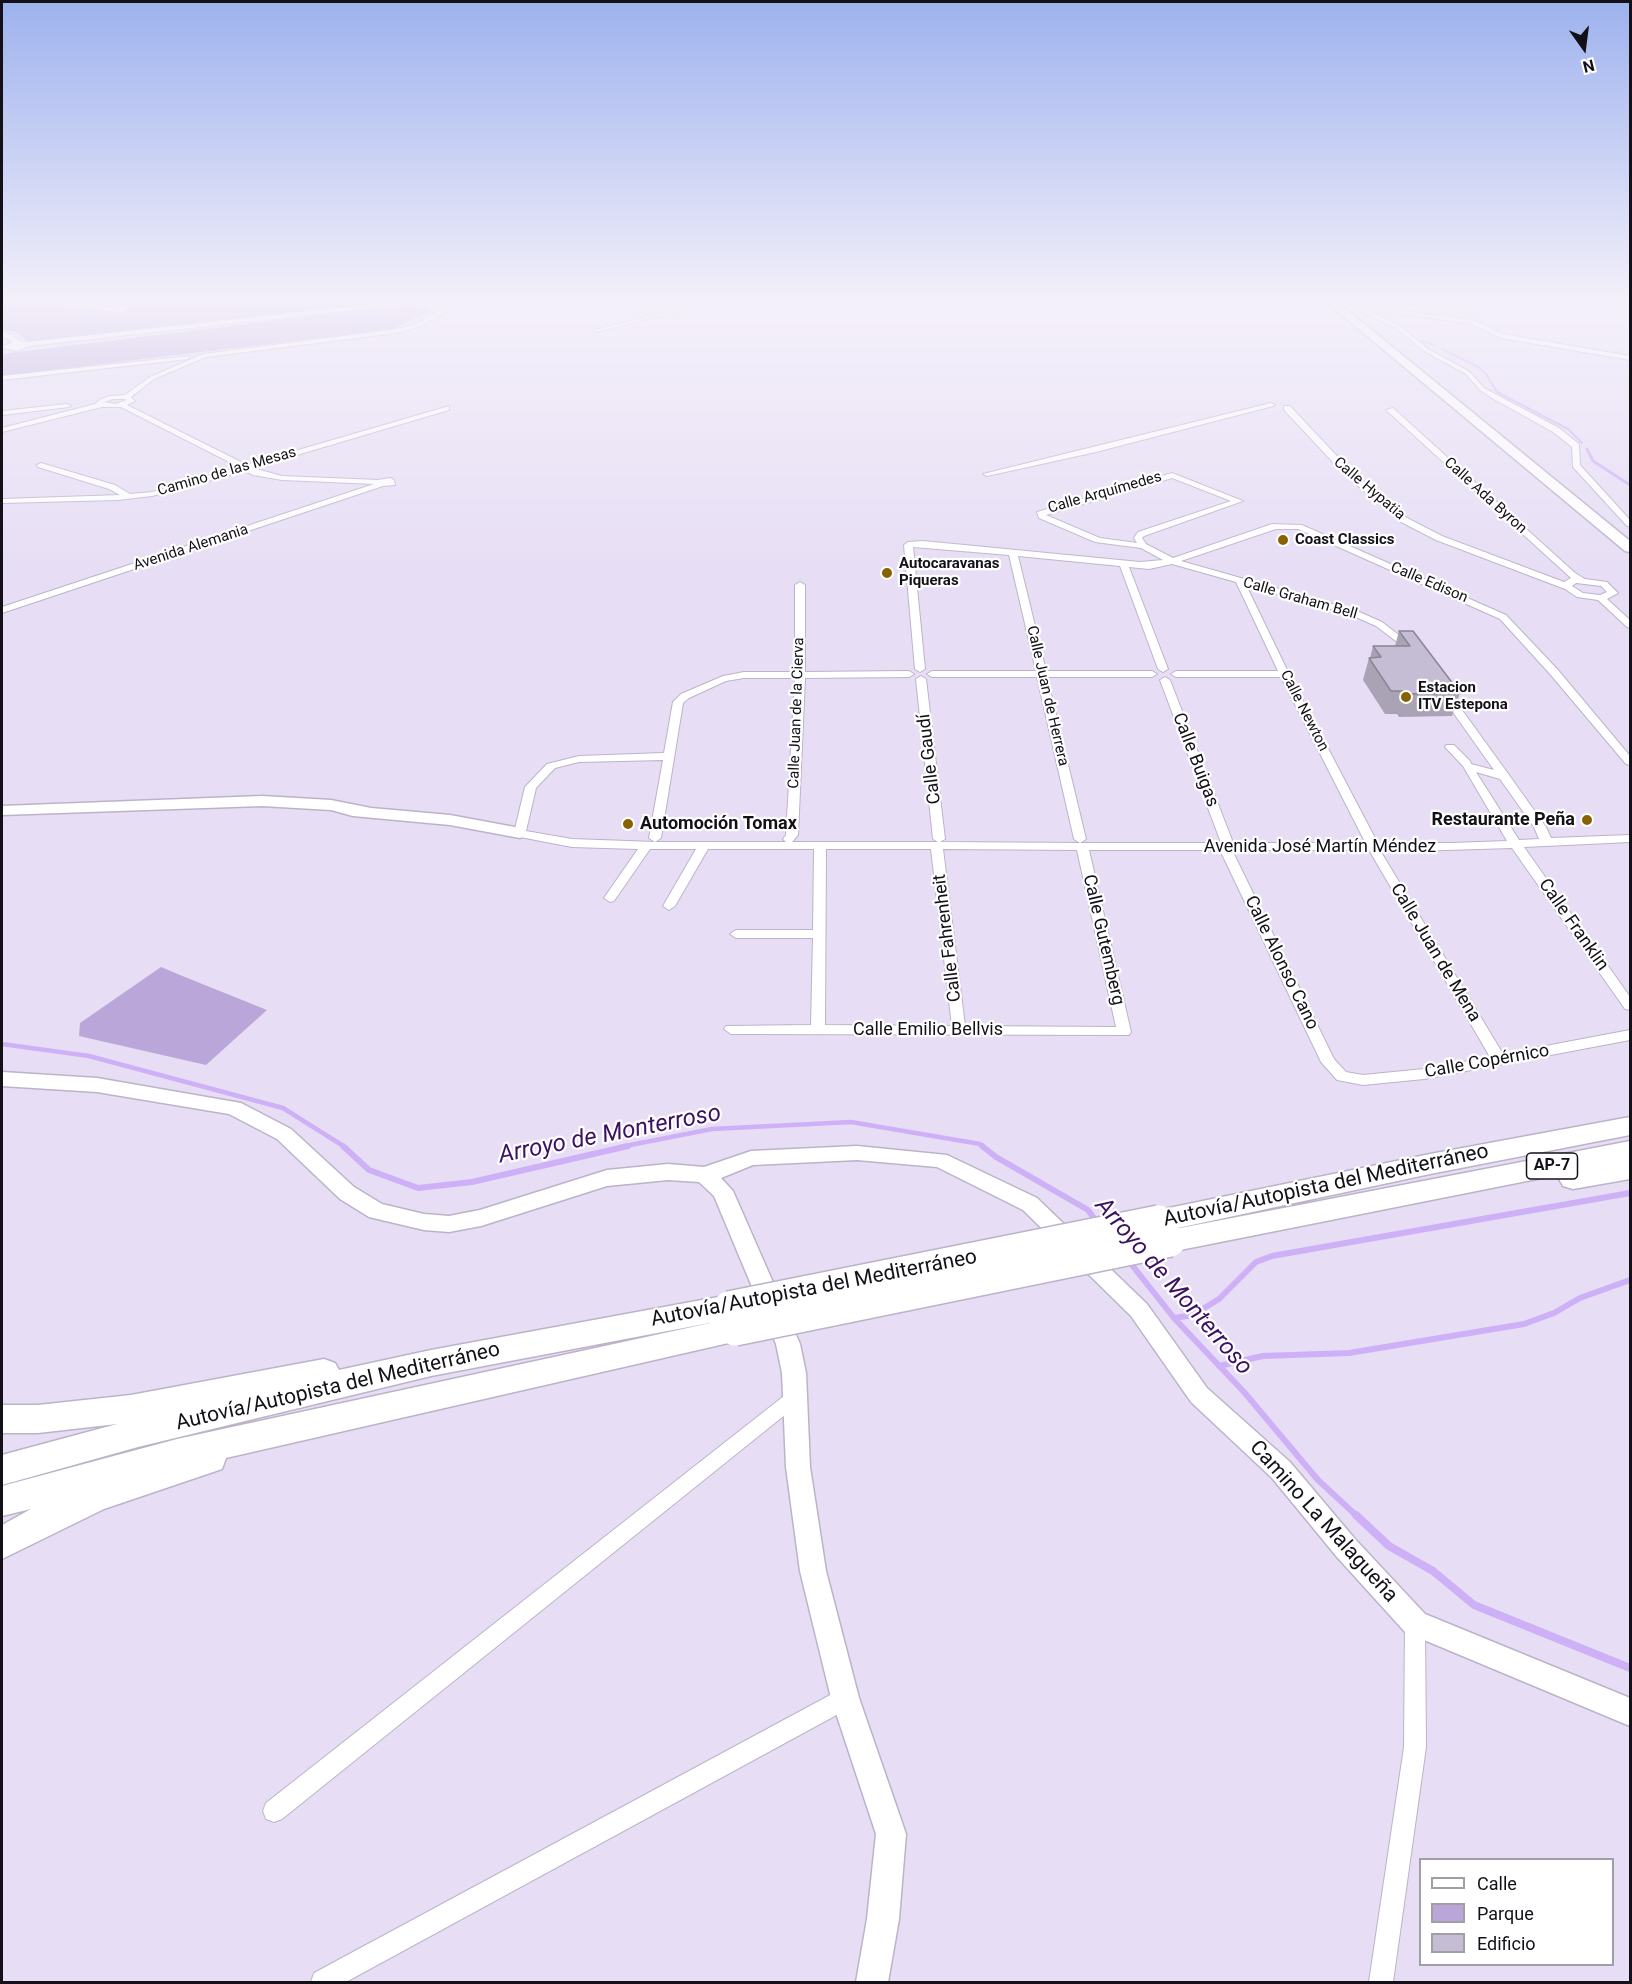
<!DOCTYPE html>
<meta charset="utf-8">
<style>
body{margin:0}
#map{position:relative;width:1632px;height:1984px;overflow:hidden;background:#e7def5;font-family:Roboto,sans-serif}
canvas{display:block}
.frame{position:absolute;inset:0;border:3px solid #131018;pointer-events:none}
.legend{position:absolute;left:1419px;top:1858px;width:195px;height:108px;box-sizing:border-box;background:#fff;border:2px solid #a19fa3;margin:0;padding:8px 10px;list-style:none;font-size:18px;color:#131018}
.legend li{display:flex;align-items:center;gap:12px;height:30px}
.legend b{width:30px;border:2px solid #a19fa3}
.north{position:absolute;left:1554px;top:18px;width:60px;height:60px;-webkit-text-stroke:4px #fff;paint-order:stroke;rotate:166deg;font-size:16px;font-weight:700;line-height:24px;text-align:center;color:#131018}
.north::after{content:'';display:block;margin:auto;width:21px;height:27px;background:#131018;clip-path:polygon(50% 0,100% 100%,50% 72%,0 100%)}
</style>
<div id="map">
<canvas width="1632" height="1984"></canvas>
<div class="frame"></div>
<ul class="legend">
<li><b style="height:8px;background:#fff"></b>Calle</li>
<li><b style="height:16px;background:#baa6d8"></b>Parque</li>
<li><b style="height:16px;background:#c5bdd3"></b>Edificio</li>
</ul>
<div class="north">N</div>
</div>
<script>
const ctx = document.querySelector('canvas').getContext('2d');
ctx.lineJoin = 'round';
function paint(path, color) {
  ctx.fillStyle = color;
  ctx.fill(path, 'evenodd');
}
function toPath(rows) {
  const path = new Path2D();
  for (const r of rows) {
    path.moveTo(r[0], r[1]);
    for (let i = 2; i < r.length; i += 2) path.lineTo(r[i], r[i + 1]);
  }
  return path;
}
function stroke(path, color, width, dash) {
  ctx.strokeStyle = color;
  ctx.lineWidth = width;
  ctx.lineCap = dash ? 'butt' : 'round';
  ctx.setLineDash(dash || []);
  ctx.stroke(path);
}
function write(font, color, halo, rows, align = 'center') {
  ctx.font = font + ' Roboto,sans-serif';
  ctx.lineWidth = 4.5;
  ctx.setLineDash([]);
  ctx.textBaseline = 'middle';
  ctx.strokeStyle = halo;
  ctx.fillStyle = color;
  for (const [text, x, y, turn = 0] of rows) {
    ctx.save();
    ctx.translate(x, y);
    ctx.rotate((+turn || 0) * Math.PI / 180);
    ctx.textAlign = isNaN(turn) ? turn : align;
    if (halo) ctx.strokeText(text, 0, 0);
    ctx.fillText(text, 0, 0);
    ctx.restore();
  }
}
const green = toPath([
 [32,300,117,312,124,312,129,306,101,307,106,300,336,300,346,307,29,342,16,332,2,330,2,301],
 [410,304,434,309,393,329,2,376,2,354],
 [161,967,180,975,267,1010,206,1065,79,1036,80,1023]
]);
const streamFar4 = toPath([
 [1285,300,1296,304],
 [1421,341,1435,345],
 [1442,349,1478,367,1486,374,1497,392,1568,429,1582,443]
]);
const streamFar3 = toPath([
 [1587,449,1593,461,1630,485]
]);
const streamFar2 = toPath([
 [2,1044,89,1056,283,1108,345,1147],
 [620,1147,712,1129,851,1122,980,1144,984,1147]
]);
const streamFar1 = toPath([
 [343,1146,369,1170,418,1188,472,1182,628,1146],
 [982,1146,996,1157,1088,1210,1096,1221],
 [1128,1260,1174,1318,1244,1392,1318,1480,1358,1517],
 [1174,1318,1193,1315,1219,1299,1256,1262,1272,1256,1630,1193],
 [1219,1366,1263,1356,1349,1353,1524,1324,1554,1313,1580,1298,1630,1280]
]);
const stream = toPath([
 [1356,1515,1389,1546,1433,1571,1474,1605,1630,1668]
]);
const street = toPath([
 [408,300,448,302,456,300,469,304,452,309,421,326,397,333,206,357,154,379,131,397,135,401,127,405,247,465,449,406,449,410,253,468,282,476,378,480,390,478,394,480,395,485,383,486,2,613,2,607,374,484,282,480,253,475,245,471,152,496,118,500,2,503,2,499,120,495,109,489,38,467,37,465,41,463,115,485,130,494,152,492,239,467,121,407,102,407,2,432,2,428,95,404,101,399,110,396,125,395,150,377,203,354,397,329,417,324,445,307,441,305,408,304,30,346,17,351,3,348,3,346,13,342,2,336,2,332,10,334,20,341,28,342,408,300],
 [113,399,125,399,126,400,116,404,104,402,113,399],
 [588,300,596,300,578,306,575,304,588,300],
 [713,300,722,300,597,332,594,330,713,300],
 [1347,300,1353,300,1360,305,1473,320,1503,334,1630,356,1630,360,1501,338,1471,324,1363,308,1400,326,1428,349,1470,372,1484,388,1559,428,1579,444,1580,465,1630,520,1630,526,1627,526,1573,467,1572,447,1553,432,1492,398,1480,390,1466,374,1424,351,1396,328,1360,311,1347,300],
 [1406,300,1418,300,1445,305,1442,307,1406,300],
 [1607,300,1614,300,1630,307,1630,311,1607,300],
 [190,356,188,359,2,380,2,376,190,356],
 [1271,403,1275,405,1273,406,1096,452,987,476,983,474,1271,403],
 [67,404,71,406,69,407,2,415,2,411,67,404],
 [1284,406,1290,406,1351,471,1407,518,1442,536,1564,582,1571,578,1386,410,1393,408,1575,573,1585,579,1607,582,1618,593,1607,599,1630,620,1630,628,1627,627,1598,600,1577,597,1565,589,1436,540,1401,522,1345,475,1284,410,1284,406],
 [1576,583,1601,586,1607,592,1600,595,1583,593,1572,586,1576,583],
 [1172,473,1243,501,1144,536,1142,538,1146,544,1173,558,1272,524,1302,525,1506,615,1558,670,1630,756,1630,765,1626,764,1550,674,1500,619,1298,529,1276,529,1181,561,1357,611,1382,622,1417,649,1409,651,1376,626,1351,615,1246,585,1289,674,1376,840,1371,843,1452,843,1507,841,1463,766,1445,747,1446,745,1454,745,1470,761,1471,764,1494,770,1440,694,1445,691,1449,692,1509,775,1546,827,1551,838,1630,835,1630,842,1524,847,1630,997,1630,1010,1625,1009,1512,848,1381,852,1503,1054,1630,1030,1630,1040,1424,1079,1363,1085,1337,1080,1321,1062,1220,850,1089,850,1131,1032,1129,1035,731,1034,724,1029,726,1026,811,1025,813,938,736,938,730,934,736,930,813,930,814,849,708,849,675,906,669,910,663,906,696,849,650,849,614,901,610,902,604,898,638,849,572,847,520,837,514,833,525,787,547,764,579,756,664,753,673,702,681,694,723,676,744,672,795,672,795,585,800,582,805,585,805,672,909,671,914,674,909,677,805,678,798,835,792,842,938,842,933,839,916,679,921,676,926,679,945,839,940,842,1080,843,1074,839,1037,677,932,677,927,674,932,671,1036,671,1009,555,913,547,925,669,920,672,915,669,904,545,908,542,923,541,1140,562,1163,560,1141,548,1095,542,1039,518,1037,512,1172,473],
 [1172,478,1231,501,1138,532,1134,538,1137,543,1100,538,1046,515,1172,478],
 [1018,556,1120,566,1158,669,1163,672,1168,669,1129,567,1149,569,1172,564,1236,582,1278,671,1176,671,1171,674,1176,677,1281,677,1364,840,1369,843,1229,843,1232,840,1170,680,1165,677,1160,680,1220,840,1223,843,1080,843,1086,839,1047,677,1152,677,1157,674,1152,671,1046,671,1018,556],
 [744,678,795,678,786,835,783,839,786,842,655,842,661,838,683,703,689,698,726,681,744,678],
 [663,760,649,838,655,842,572,839,526,831,536,788,555,768,579,762,663,760],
 [1476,772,1500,779,1534,827,1539,839,1519,840,1476,772],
 [826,849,931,849,952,1026,825,1025,826,849],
 [943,849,1077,850,1116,1027,965,1026,943,849],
 [1232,850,1369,850,1490,1057,1424,1069,1363,1075,1346,1072,1334,1059,1232,850],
 [795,1389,801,1392,804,1397,801,1402,282,1819,274,1822,266,1819,263,1811,266,1803,789,1392,795,1389],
 [1415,1613,1422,1616,1425,1623,1426,1747,1393,1982,1369,1982,1404,1747,1405,1623,1408,1616,1415,1613],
 [845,1687,853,1690,856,1698,853,1706,346,1982,311,1982,314,1973,845,1687]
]);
const secondary = toPath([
 [262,796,331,800,371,808,450,815,520,828,528,833,520,838,450,825,353,816,331,810,262,806,2,815,2,806,262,796],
 [2,1072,97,1078,241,1103,291,1129,354,1187,382,1204,424,1214,449,1216,480,1210,607,1170,668,1164,704,1167,751,1151,857,1146,947,1155,1037,1198,1147,1304,1207,1388,1290,1462,1355,1539,1425,1614,1630,1698,1630,1726,1405,1632,1337,1557,1272,1478,1191,1402,1131,1316,1023,1210,937,1167,857,1160,753,1165,721,1178,733,1191,800,1344,806,1373,810,1467,826,1571,859,1698,906,1834,899,1919,888,1982,856,1982,867,1919,876,1834,831,1698,800,1571,786,1467,782,1373,776,1344,714,1196,699,1182,668,1180,607,1186,481,1226,449,1232,424,1230,369,1217,340,1199,277,1139,229,1114,97,1092,2,1086,2,1072]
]);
const highway = toPath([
 [1324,300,1335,300,1630,541,1630,552,1625,551,1324,300],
 [1630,1117,1630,1135,1430,1174,1159,1232,1149,1229,1145,1221,1149,1213,1159,1210,1430,1154,1630,1117],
 [1630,1141,1630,1179,1573,1189,1563,1186,1559,1179,1562,1174,1170,1252,1160,1249,1156,1241,1160,1233,1170,1230,1630,1141],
 [729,1295,740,1298,744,1307,740,1316,732,1318,746,1321,750,1330,746,1339,226,1458,222,1469,104,1509,2,1559,2,1525,31,1509,2,1516,2,1486,177,1439,715,1322,431,1376,138,1447,2,1485,2,1455,117,1424,38,1433,2,1433,2,1405,38,1405,131,1395,324,1359,335,1363,339,1370,431,1350,729,1295]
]);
const highwayBridge = toPath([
 [729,1307,1159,1221],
 [735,1330,1170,1241]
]);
const wall = toPath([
 [1399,631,1460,693,1452,716,1399,717,1397,714,1385,714,1363,680,1369,658,1370,658,1373,646,1395,646]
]);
const building = toPath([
 [1399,631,1413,631,1460,693,1405,694,1403,691,1391,691,1369,658,1381,657,1373,646,1410,646,1399,631]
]);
const markers = [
 [1283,540,6,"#896200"],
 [887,573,6,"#896200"],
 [1406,697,6,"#896200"],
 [1587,820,6,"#896200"],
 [628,824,6,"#896200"]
];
const farStreetnames = [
 ["Camino de las Mesas",227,472,-16],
 ["Calle Hypatia",1369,489,40],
 ["Calle Arquímedes",1105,493,-16],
 ["Calle Ada Byron",1485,496,42],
 ["Avenida Alemania",191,548,-18],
 ["Calle Edison",1429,583,23],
 ["Calle Graham Bell",1300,599,16],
 ["Calle Juan de Herrera",1047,696,77],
 ["Calle Newton",1304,711,63],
 ["Calle Juan de la Cierva",797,713,-88]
];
const farPoinames = [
 ["Coast Classics",1295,540],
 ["Autocaravanas",899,564],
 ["Piqueras",899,581],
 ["Estacion",1418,688],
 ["ITV Estepona",1418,705]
];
const shields = [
 [1552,1166,51]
];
const shieldNames = [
 ["AP-7",1552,1166]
];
const streetNames = [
 ["Calle Gaudí",930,759,-97],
 ["Calle Buigas",1195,760,69],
 ["Avenida José Martín Méndez",1320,847],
 ["Calle Franklin",1573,925,55],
 ["Calle Fahrenheit",948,938,-97],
 ["Calle Gutemberg",1103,940,77],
 ["Calle Juan de Mena",1435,953,59],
 ["Calle Alonso Cano",1281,963,64],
 ["Calle Emilio Bellvis",928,1030],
 ["Calle Copérnico",1487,1062,-10]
];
const poiNames = [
 ["Restaurante Peña",1575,820],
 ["Automoción Tomax",640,824,"left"]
];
const nearStreetnames = [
 ["Autovía/Autopista del Mediterráneo",1326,1186,-12],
 ["Autovía/Autopista del Mediterráneo",814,1289,-11],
 ["Autovía/Autopista del Mediterráneo",338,1387,-13],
 ["Camino La Malagueña",1323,1522,48]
];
const nearWaternames = [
 ["Arroyo de Monterroso",610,1135,-11],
 ["Arroyo de Monterroso",1173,1287,49]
];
paint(green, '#baa6d8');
stroke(streamFar4, '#ceb0f7', 2);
stroke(streamFar3, '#ceb0f7', 3);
stroke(streamFar2, '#ceb0f7', 4.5);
stroke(streamFar1, '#ceb0f7', 6);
stroke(stream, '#ceb0f7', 8);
stroke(street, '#bcb3c9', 2);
stroke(secondary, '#bcb3c9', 3);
stroke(highway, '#bcb3c9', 3);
paint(street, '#fff');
paint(secondary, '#fff');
paint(highway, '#fff');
stroke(highwayBridge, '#bcb3c9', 34, []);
stroke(highwayBridge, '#fff', 31);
paint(wall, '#a9a3b5');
paint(building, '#c5bdd3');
stroke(building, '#8a8494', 1.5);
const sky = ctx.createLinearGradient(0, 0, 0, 577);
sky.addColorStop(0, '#9db2ee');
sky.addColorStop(0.52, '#f4f0fa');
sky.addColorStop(1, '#f4f0fa00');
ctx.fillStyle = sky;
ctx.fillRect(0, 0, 1632, 577);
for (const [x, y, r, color] of markers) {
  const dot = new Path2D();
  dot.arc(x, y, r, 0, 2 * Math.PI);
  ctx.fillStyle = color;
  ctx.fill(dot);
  stroke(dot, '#fff', 2);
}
write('15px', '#131018', '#fff', farStreetnames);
write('bold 15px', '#131018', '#fff', farPoinames, 'left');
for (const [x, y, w] of shields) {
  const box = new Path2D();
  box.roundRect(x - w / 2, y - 13, w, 26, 4.5);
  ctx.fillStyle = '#fff';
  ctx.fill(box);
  stroke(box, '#131018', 1.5);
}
write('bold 16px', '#131018', null, shieldNames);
write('18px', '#131018', '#fff', streetNames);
write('bold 18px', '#131018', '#fff', poiNames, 'right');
write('21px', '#131018', '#fff', nearStreetnames);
write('italic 24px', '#3c1062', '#fff', nearWaternames);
</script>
